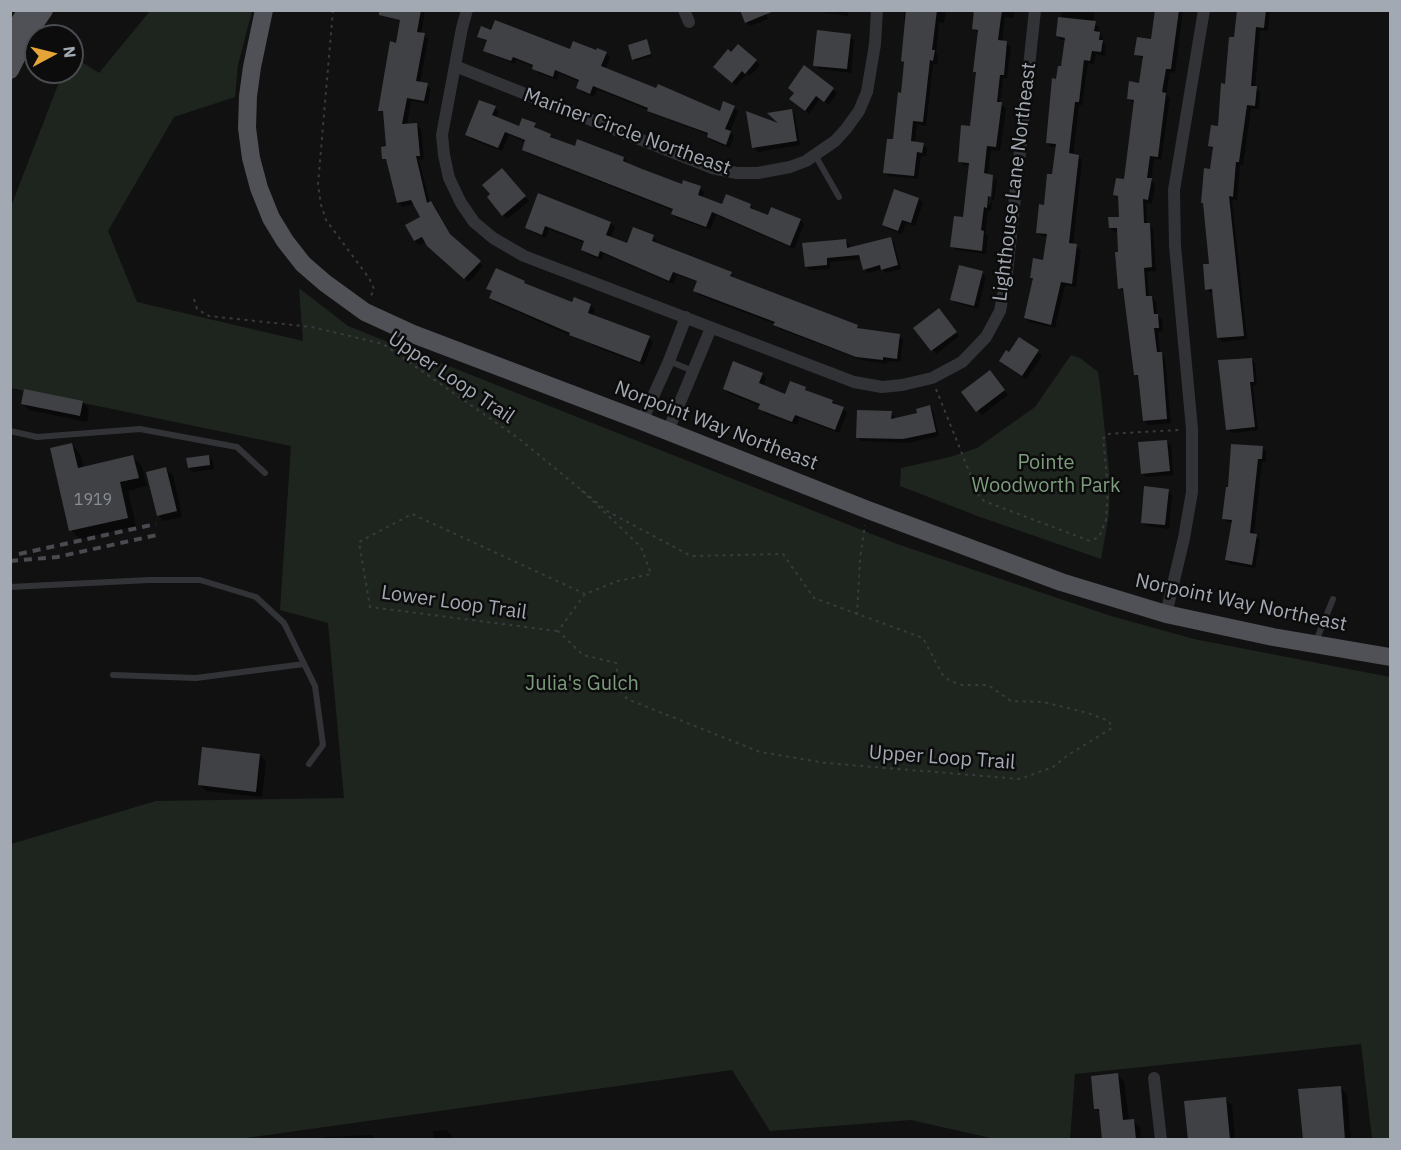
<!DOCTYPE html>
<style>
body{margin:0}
#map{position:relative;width:1401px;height:1150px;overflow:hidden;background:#111112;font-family:"IBM Plex Sans",sans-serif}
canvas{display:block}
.frame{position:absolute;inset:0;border:12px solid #a3a9b2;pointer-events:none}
.north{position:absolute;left:24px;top:24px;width:60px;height:60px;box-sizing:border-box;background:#0c0c0d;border:2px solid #484b4f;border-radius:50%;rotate:83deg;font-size:16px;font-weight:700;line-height:24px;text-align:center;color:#a3a9b2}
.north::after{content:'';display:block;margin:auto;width:21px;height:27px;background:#e4a438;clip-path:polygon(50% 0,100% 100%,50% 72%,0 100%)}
</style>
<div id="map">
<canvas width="1401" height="1150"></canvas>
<div class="frame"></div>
<div class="north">N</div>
</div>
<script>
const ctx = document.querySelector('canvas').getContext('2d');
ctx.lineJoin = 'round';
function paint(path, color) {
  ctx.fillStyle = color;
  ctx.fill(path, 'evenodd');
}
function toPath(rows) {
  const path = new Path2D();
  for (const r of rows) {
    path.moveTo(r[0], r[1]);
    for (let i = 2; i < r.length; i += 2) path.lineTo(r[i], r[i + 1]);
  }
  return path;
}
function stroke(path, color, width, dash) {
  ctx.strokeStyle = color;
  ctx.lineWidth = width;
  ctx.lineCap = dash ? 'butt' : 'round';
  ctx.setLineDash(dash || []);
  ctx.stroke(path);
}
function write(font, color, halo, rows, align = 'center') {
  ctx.font = font + ' "IBM Plex Sans",sans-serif';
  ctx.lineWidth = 5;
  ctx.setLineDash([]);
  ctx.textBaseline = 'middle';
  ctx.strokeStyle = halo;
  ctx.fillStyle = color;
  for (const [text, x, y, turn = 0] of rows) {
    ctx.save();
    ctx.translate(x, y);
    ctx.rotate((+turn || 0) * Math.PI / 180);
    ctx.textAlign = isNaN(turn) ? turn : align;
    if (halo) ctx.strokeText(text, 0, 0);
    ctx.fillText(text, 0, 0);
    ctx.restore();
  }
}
const green = toPath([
 [150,11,252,11,238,65,235,97,174,117,108,231,137,302,303,341,299,288,348,326,897,544,1111,616,1194,639,1390,677,1390,1139,1372,1139,1361,1044,1075,1074,1070,1139,995,1139,911,1120,770,1131,732,1070,239,1139,11,1139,11,844,156,801,344,798,328,623,280,610,291,446,11,388,10,209,63,72,72,72,72,56,99,73],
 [1071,355,1080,358,1098,372,1101,394,1110,480,1109,514,1101,559,980,517,900,486,901,468,950,457,977,448,1035,407]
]);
const shadow = toPath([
 [400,10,425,10,421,34,428,39,420,83,427,85,431,89,428,104,411,101,407,125,417,125,421,129,424,159,419,160,430,203,435,206,453,239,483,266,469,282,433,250,426,241,419,245,415,241,407,226,422,218,415,204,402,207,398,203,389,163,384,158,387,148,384,115,380,110,397,44,402,22,399,19],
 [765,10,768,19,750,26,746,22],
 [823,10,848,10,848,16,825,13],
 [905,10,946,10,944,23,939,22,936,53,938,56,937,64,933,64,926,126,917,124,915,143,923,144,927,148,926,156,921,156,918,179,889,176,885,172,894,141,902,94,906,64,902,61,906,21,904,19],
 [976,10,1014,10,1014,18,1005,17,1002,42,1006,43,1011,47,1007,78,1003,78,1000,104,1006,108,1000,151,991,150,988,175,994,177,992,177,988,204,991,204,995,178,997,180,994,200,992,200,991,211,988,211,985,233,988,236,986,254,956,250,952,246,964,219,970,166,964,165,959,161,971,128,977,74,975,71,979,34,974,29],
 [1063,10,1095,10,1093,23,1099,27,1098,33,1103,38,1103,42,1106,46,1105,56,1096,54,1094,64,1088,63,1082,105,1079,105,1073,155,1078,156,1082,160,1073,245,1081,250,1076,287,1065,285,1055,328,1029,322,1025,318,1034,280,1031,277,1044,261,1048,237,1042,236,1037,232,1054,176,1057,147,1051,147,1047,142,1066,40,1061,40,1057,36],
 [1156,10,1183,10,1175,73,1170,72,1166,95,1170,98,1161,160,1154,159,1151,180,1155,184,1152,204,1146,203,1147,224,1153,228,1156,271,1147,272,1149,298,1152,297,1156,301,1157,315,1162,319,1163,331,1158,332,1160,354,1165,358,1171,423,1148,425,1144,421,1140,379,1136,375,1124,292,1120,288,1119,232,1114,232,1110,228,1120,218,1120,200,1115,195,1126,181,1135,103,1128,99,1140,84,1144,59,1136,54,1152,41],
 [1234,10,1270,10,1268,31,1260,30,1255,88,1260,92,1259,109,1251,109,1243,165,1240,165,1237,200,1232,200,1247,339,1222,342,1218,338,1214,293,1211,293,1206,289,1210,265,1205,205,1202,202,1211,170,1214,150,1210,146,1219,128,1236,39,1238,16],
 [479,36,571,51,606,53,610,57,605,70,720,113,734,107,738,111,730,132,734,137,730,148,712,141,708,137,709,135,653,114,648,110,597,89,594,97,582,92,578,88,580,82,559,73,557,80,538,73,534,67,517,60,515,64,489,54,485,50,488,42],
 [850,36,854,40,851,73,819,69,815,65],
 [646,41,652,56,635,61,634,59],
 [756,61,760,65,750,76,747,74,736,86,719,71],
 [804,68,837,93,829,105,820,99,809,114,795,103,795,93],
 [495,108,499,112,496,118,520,128,535,125,538,130,575,148,624,158,628,162,627,165,683,186,700,188,704,192,702,198,723,206,750,205,754,209,754,211,769,217,800,220,804,224,794,249,716,215,710,230,677,218,672,214,674,211,527,153,523,149,526,142,509,135,502,151,471,139,467,135],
 [791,111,795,115,800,145,758,152,754,148],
 [506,174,529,201,507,219,489,197],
 [539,195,610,223,615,227,610,238,628,245,653,237,657,241,656,245,731,274,734,280,857,327,861,330,899,336,903,340,900,362,887,361,887,364,862,360,779,329,775,324,699,295,695,291,698,282,677,275,673,284,604,254,602,260,586,254,582,249,585,243,549,229,546,238,531,232,527,228],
 [919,199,923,203,915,226,906,223,902,234,888,229,884,225],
 [890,239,894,243,901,269,886,273,883,269,868,273,864,269,861,259,830,262,830,269,810,270,806,266,846,241,850,245,850,249],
 [982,273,986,277,978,309,956,303,951,299],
 [524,282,528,287,573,304,590,305,595,309,592,316,649,338,653,342,644,365,601,349,495,302,491,298,493,293,488,289],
 [942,314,959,336,936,354,915,328],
 [1020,339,1042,356,1026,379,1005,365],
 [1251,359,1255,363,1257,385,1253,386,1258,430,1232,433,1228,429],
 [762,374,766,378,763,386,786,396,805,389,810,393,832,401,843,409,847,413,839,433,799,418,797,425,764,413,760,409,761,406,728,393,724,389],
 [994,376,1008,395,982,415,963,393],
 [83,402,89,409,87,422,29,410,23,404],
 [929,407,933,411,939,436,908,443,861,441,857,437,891,413,895,417,895,420,919,414],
 [1167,441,1171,446,1173,475,1146,477,1142,473],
 [72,445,80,454,84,468,133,457,142,466,147,486,128,491,136,526,80,539,71,530],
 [1262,447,1266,451,1266,462,1262,462,1254,535,1260,540,1255,568,1230,564,1226,560,1233,523,1228,522,1223,518],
 [209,456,213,461,214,469,193,472,189,468],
 [166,469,173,475,182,517,164,521,158,515],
 [1168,491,1172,495,1169,529,1146,526,1142,522],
 [260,755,266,762,262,797,206,791,199,784],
 [1118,1075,1124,1081,1129,1121,1133,1121,1140,1127,1141,1140,1104,1140,1101,1114,1096,1108],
 [1340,1087,1347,1094,1351,1140,1305,1140],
 [1225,1099,1232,1105,1235,1140,1190,1140],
 [446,1130,452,1136,452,1140,433,1140,433,1131],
 [372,1135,377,1140,309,1140,325,1137]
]);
const building = toPath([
 [379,10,421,10,417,32,425,33,416,81,428,83,424,101,407,98,402,124,417,123,420,156,416,156,427,203,431,201,450,234,481,261,464,279,427,246,422,237,414,241,405,225,420,217,411,200,397,203,386,159,382,159,381,147,386,146,383,111,378,111,390,41,396,43,400,20,379,15],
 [740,10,774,10,774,11,745,23],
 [906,10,937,10,932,50,935,50,933,61,930,60,923,122,913,121,911,141,924,143,922,153,917,152,914,176,883,173,887,139,893,139,898,92,901,93,904,62,901,61],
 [974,10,1002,10,998,40,1007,41,1004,75,1000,75,997,102,1002,102,996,147,987,146,984,173,993,175,991,197,988,196,987,208,984,207,981,230,984,231,982,251,950,247,954,216,963,217,969,163,958,162,961,125,970,126,976,72,973,72,978,30,972,29],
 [1155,10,1179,10,1171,69,1166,69,1162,92,1166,93,1158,157,1150,156,1147,178,1152,178,1148,200,1143,199,1144,223,1150,223,1152,267,1144,268,1146,296,1152,296,1154,314,1158,314,1159,328,1154,328,1157,352,1162,352,1167,419,1143,421,1138,375,1134,375,1123,288,1118,289,1115,252,1118,252,1117,228,1109,228,1108,217,1119,217,1118,196,1113,195,1116,178,1124,179,1134,100,1127,99,1129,81,1139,83,1143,56,1134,55,1137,37,1151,39],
 [1237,10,1266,10,1264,28,1256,27,1251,86,1257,86,1255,106,1247,105,1239,162,1236,162,1233,197,1229,196,1244,336,1217,338,1212,289,1205,290,1203,264,1209,264,1203,203,1201,203,1204,168,1210,169,1213,147,1208,146,1211,125,1218,126,1221,83,1225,84,1229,37,1234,37],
 [1058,17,1096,21,1094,31,1100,32,1099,40,1103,40,1101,52,1092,51,1090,61,1084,60,1079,102,1075,102,1069,153,1079,155,1069,243,1077,244,1072,284,1061,282,1051,325,1024,318,1033,278,1030,278,1033,258,1043,260,1047,234,1036,233,1039,204,1044,205,1047,174,1052,174,1056,144,1046,143,1052,78,1056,79,1058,66,1061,66,1065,38,1056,36],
 [495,20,570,49,573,41,596,50,597,48,607,52,601,66,656,88,658,84,720,111,723,101,735,106,725,129,731,131,726,145,707,137,708,133,647,111,648,108,593,86,590,94,576,88,579,80,555,70,553,77,532,69,533,65,513,57,511,61,483,51,487,40,477,37,481,26,491,30],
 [817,30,851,34,847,69,813,66],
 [647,39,651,54,632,60,628,45],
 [738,44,757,60,745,74,742,71,732,83,713,67,728,49,731,52],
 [804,65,834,88,824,102,816,96,805,111,789,99,794,93,788,88],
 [479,100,496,106,492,115,519,126,522,118,536,123,534,127,551,134,550,137,575,146,577,139,624,157,623,161,642,169,682,184,683,180,701,186,698,195,722,204,726,194,751,204,750,208,768,215,771,207,801,219,790,246,712,212,706,227,671,214,673,209,522,150,525,140,505,132,498,148,465,135],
 [792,109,797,141,752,148,746,111,778,123,767,113],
 [502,168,526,196,502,216,487,197,490,194,482,185],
 [894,189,919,198,911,223,902,220,898,231,882,225],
 [538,193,611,222,606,235,627,243,633,227,654,235,652,241,732,272,730,276,858,325,857,328,900,334,897,359,883,357,883,360,856,357,773,325,775,322,693,291,697,281,673,272,669,281,600,251,598,257,581,250,584,241,545,226,542,235,525,228],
 [891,237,898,265,881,270,880,265,863,270,859,255,827,258,827,265,805,267,802,243,846,239,847,248],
 [959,265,983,271,974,306,950,300],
 [496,268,525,281,524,283,572,302,574,297,591,304,588,313,650,336,640,362,569,335,570,333,489,298,492,291,486,289],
 [939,308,957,332,931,351,913,328],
 [1019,337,1039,350,1022,376,999,361,1006,350,1009,352],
 [1252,358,1254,382,1250,382,1255,427,1226,430,1218,360],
 [733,361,763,373,759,383,785,394,790,381,806,387,805,390,833,400,832,403,844,407,835,430,795,415,792,422,758,409,760,404,723,389],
 [990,370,1005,390,976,412,961,392],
 [24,389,83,401,80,416,21,404],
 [930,405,936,432,903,439,856,438,857,410,892,411,891,419,917,413,916,409],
 [1167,440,1170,471,1141,474,1138,442],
 [72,443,78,468,133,455,139,478,120,482,128,518,69,531,50,448],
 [1231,444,1263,446,1262,459,1258,459,1250,533,1257,534,1252,565,1225,560,1232,520,1222,519,1226,487,1228,487],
 [209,455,210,465,188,468,186,458],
 [166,467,177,511,157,516,146,472],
 [1144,486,1169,489,1165,525,1141,523],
 [202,747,260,754,256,792,198,785],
 [1118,1073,1123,1120,1134,1119,1136,1140,1102,1140,1099,1109,1094,1109,1091,1076],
 [1341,1086,1345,1140,1303,1140,1298,1089],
 [1226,1097,1230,1140,1188,1140,1184,1101]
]);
const path = toPath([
 [333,10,318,184,321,205,326,220,369,278,374,289,370,298],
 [194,299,197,309,209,316,312,327,383,344,518,438,607,511,691,556,783,554,814,598,923,638,942,674,950,681,962,685,988,685,1011,701,1043,702,1088,713,1109,721,1112,728,1068,755,1053,767,1020,779,826,763,760,752,627,699,619,688,616,663,583,655,558,631,585,594,618,581,651,574,641,547,579,488],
 [936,389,979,496,984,501,1090,541,1099,537,1106,520,1108,488,1103,439,1107,434,1179,430],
 [857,615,860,559,865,525],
 [557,631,370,607,359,542,412,514,585,594]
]);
const lane = toPath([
 [815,155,839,197],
 [669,361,693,371],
 [10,431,37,437,140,429,237,447,265,473],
 [10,587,149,580,200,580,256,597,284,623,315,686,323,745,309,764],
 [1316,641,1333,599],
 [113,675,196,678,304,664]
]);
const street = toPath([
 [467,10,462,28,442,135,444,155,449,178,461,203,474,222,493,238,524,256,854,382,882,387,902,385,932,378,962,362,986,337,1000,311,1007,273,1035,10],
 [684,10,689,22],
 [455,66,712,168,737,173,758,173,790,167,806,161,835,141,846,129,859,111,867,92,875,44,877,10],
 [642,421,669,361,686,317],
 [668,431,711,328],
 [1166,614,1184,538,1192,492,1192,429,1175,246,1174,190,1204,10],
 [1154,1078,1161,1140]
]);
const primary = toPath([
 [264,10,252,67,248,96,247,128,251,158,259,188,271,218,285,241,303,264,325,283,365,312,413,334,642,421,868,510,1061,582,1166,614,1273,637,1390,657],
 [10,38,27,10],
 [10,70,29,32,44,10]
]);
const rail = toPath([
 [19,554,156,524],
 [10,561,57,557,157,535]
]);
const numberNames = [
 ["1919",93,500]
];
const streetNames = [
 ["Mariner Circle Northeast",627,132,20],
 ["Lighthouse Lane Northeast",1015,182,-83],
 ["Upper Loop Trail",451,378,34],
 ["Norpoint Way Northeast",716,426,21],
 ["Lower Loop Trail",454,603,8],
 ["Norpoint Way Northeast",1241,603,12],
 ["Upper Loop Trail",942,758,4]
];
const parkNames = [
 ["Pointe",1046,463],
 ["Woodworth Park",1046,486],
 ["Julia's Gulch",582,684]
];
paint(green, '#1e251e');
paint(shadow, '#0007');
paint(building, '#404145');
stroke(path, '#393a3e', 2, [3, 4.5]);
stroke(lane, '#323337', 6);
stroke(street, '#323337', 12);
stroke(primary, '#4f5156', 18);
stroke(rail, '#4a4b50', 4, [8, 6]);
write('16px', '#8a8f97', null, numberNames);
write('20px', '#a3a9b2', '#0c0c0d', streetNames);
write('20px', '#7c9c7c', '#0c0c0d', parkNames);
</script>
